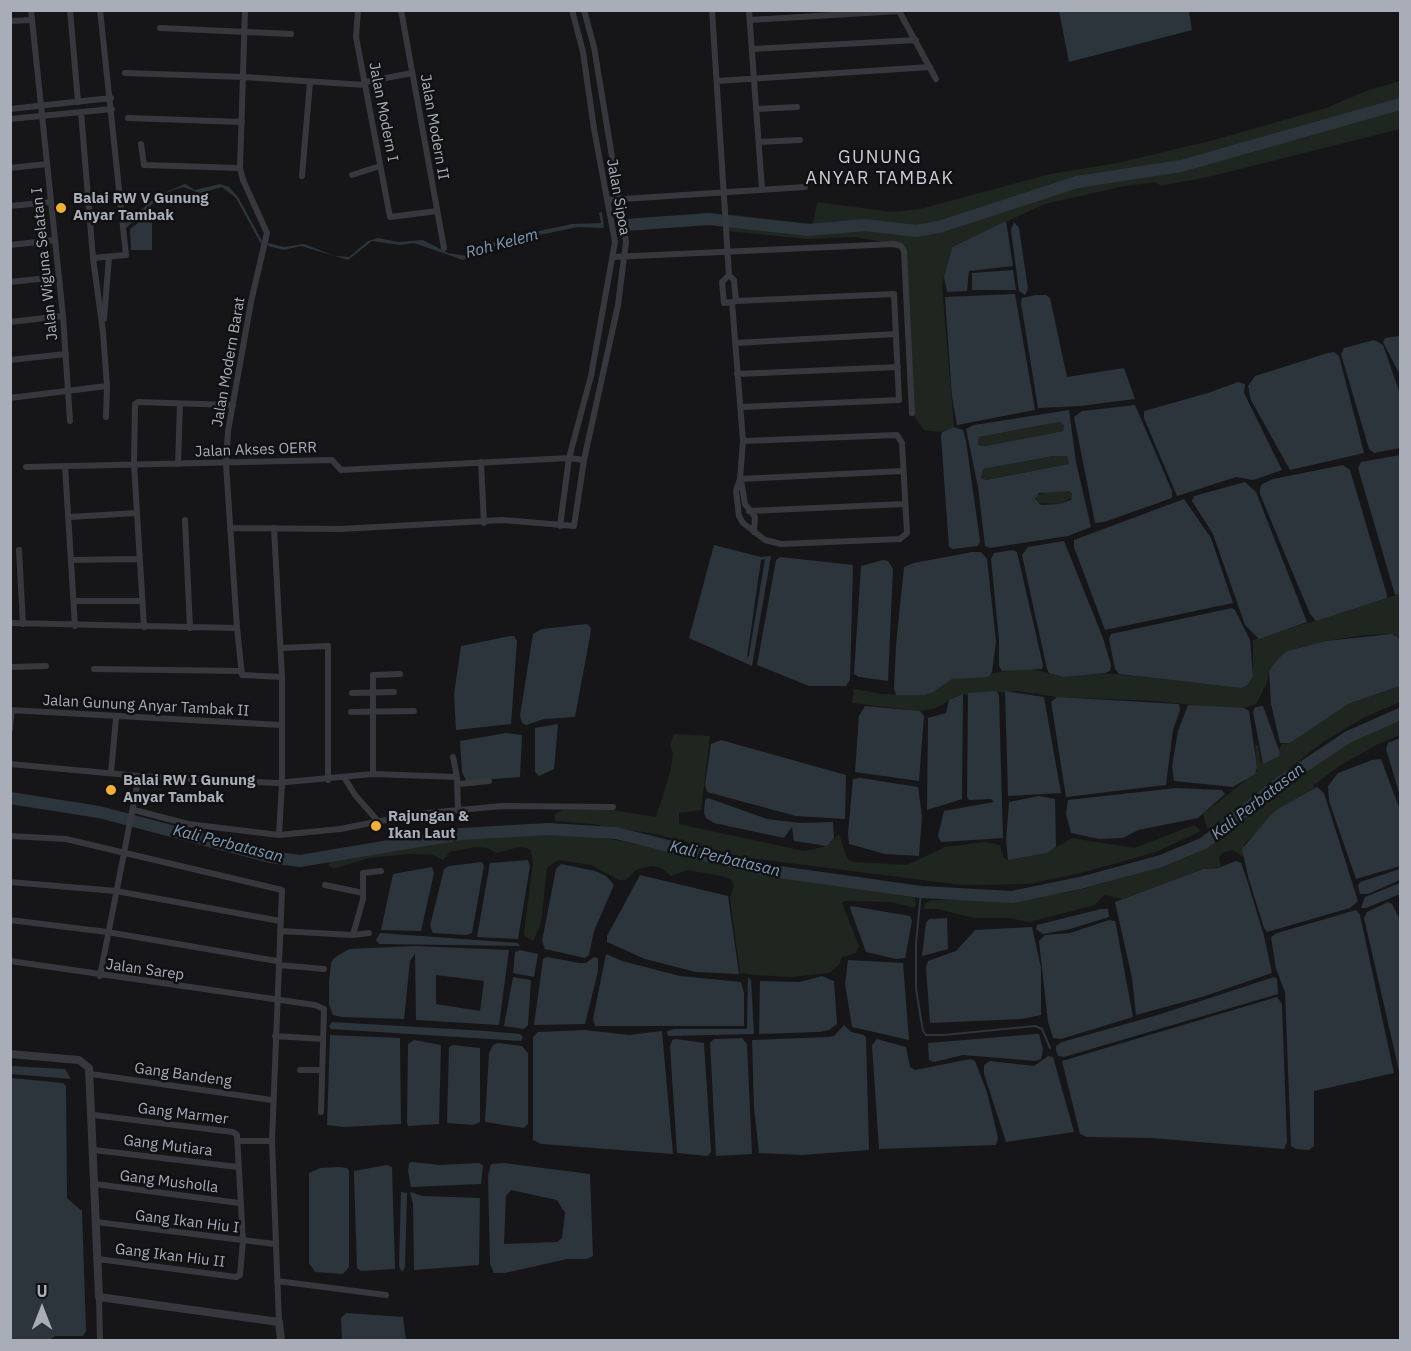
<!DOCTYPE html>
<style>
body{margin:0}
#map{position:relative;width:1411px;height:1351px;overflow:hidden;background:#161618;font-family:"IBM Plex Sans",sans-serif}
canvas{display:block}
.frame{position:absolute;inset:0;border:12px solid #a8adb8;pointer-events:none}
.north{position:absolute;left:12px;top:1279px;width:60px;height:60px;-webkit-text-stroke:4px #111113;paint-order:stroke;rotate:0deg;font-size:16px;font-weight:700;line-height:24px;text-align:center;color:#a8adb8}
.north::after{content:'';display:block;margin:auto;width:21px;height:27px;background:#a8adb8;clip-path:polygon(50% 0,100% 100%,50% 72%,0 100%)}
</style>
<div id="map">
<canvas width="1411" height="1351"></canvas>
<div class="frame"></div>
<div class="north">U</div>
</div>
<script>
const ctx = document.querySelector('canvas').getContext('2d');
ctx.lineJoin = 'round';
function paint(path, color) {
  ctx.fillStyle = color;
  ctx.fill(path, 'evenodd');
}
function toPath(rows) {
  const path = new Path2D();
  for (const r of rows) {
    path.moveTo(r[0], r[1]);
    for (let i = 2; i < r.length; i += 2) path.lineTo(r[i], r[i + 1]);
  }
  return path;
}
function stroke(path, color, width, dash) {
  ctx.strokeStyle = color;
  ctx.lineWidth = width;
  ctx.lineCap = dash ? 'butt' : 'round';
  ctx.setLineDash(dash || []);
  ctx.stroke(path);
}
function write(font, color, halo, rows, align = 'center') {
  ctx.font = font + ' "IBM Plex Sans",sans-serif';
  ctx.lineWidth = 5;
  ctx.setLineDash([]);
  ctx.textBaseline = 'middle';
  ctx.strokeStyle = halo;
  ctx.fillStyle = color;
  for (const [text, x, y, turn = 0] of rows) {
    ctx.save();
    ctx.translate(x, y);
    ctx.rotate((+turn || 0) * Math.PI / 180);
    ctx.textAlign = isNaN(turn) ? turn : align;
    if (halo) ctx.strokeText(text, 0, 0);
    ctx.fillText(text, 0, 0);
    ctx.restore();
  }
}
const green = toPath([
 [1400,81,1400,129,1212,176,1161,186,1155,182,1120,187,1045,204,955,245,951,249,942,285,954,427,940,432,924,430,912,413,904,251,894,244,855,237,806,239,727,231,726,214,813,224,817,202,893,212,920,209,1050,174,1117,163,1214,140,1326,108,1366,91],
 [1059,422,1064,425,1063,431,985,446,978,445,979,437],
 [1053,456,1067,456,1069,464,986,480,981,478,983,469],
 [1050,491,1069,491,1073,497,1060,504,1037,503,1035,496],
 [1400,594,1400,639,1392,634,1365,635,1326,641,1287,651,1269,671,1267,683,1256,704,1237,710,1156,701,1057,697,1018,691,959,695,936,708,920,711,852,703,854,689,882,694,925,695,952,679,1029,668,1063,677,1091,673,1116,674,1241,688,1248,686,1253,677,1253,640],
 [1400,686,1400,702,1363,718,1323,742,1214,827,1207,828,1203,814,1257,771,1255,745,1258,745,1261,763,1280,753,1279,749,1282,744,1290,743,1327,716,1348,704],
 [1400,718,1400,735,1378,744,1339,766,1314,785,1313,789,1279,808,1244,845,1244,857,1232,850,1222,853,1219,858,1221,867,1203,869,1123,899,1104,895,1095,905,1030,922,1008,918,974,918,938,909,924,909,925,903,933,900,1009,900,1071,892,1115,880,1197,850,1227,832,1266,799,1323,757,1365,732],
 [674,734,710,736,701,810,679,813,679,824,804,851,827,846,839,834,846,855,849,860,855,862,907,865,945,847,985,842,1000,845,1004,858,1008,860,1047,853,1072,838,1134,848,1194,825,1201,831,1156,852,1081,873,1028,884,962,885,742,857,656,834,592,824,555,821,555,814,563,810,613,810,656,817,670,773,673,754,670,745],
 [530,832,557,832,616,840,777,875,911,897,915,898,916,904,914,908,891,902,844,901,842,903,859,946,856,953,842,957,839,965,829,973,791,977,755,975,740,973,730,898,734,886,731,879,722,876,687,870,671,876,661,868,651,866,636,870,626,880,619,880,591,865,558,860,547,868,541,923,533,941,525,936,524,932,533,863,531,851,527,848,519,847,497,853,487,848,475,847,450,852,443,860,433,855,411,854,369,858,333,869,328,865,333,859,448,837,462,839]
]);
const water = toPath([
 [1059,11,1189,11,1192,30,1069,62],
 [185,184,195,190,220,184,229,187,238,197,262,241,261,244,236,198,222,187,200,193,183,187,173,190,161,196,126,228,125,224,157,196],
 [602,212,604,228,578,227,505,242,463,260,414,243,400,245,372,241,348,260,301,246,284,250,268,246,268,243,284,247,304,244,335,256,349,257,368,241,378,238,398,242,423,240,448,253,466,256,502,239,572,224,601,223,599,213],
 [150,214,152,216,152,250,131,250,130,229],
 [1006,221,1013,266,969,271,967,291,947,292,944,277,952,247],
 [1014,222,1019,228,1028,289,1025,295,1019,291,1011,230],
 [1013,270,1016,290,972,290,972,273],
 [1015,294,1035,410,957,425,952,397,945,297],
 [1036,295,1046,295,1050,298,1067,377,1124,368,1135,399,1080,406,1038,408,1021,303,1022,298],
 [1400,336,1400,375,1383,342,1385,338],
 [1374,340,1383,345,1399,391,1400,448,1374,453,1369,449,1341,354,1344,348],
 [1328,353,1334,352,1339,356,1364,453,1290,470,1251,400,1248,386,1255,376],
 [1238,382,1245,384,1244,393,1282,470,1253,480,1236,477,1177,496,1144,418,1144,411,1208,393],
 [1135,405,1172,491,1172,498,1104,522,1095,523,1074,417,1082,411],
 [1069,410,1076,462,1091,527,1068,536,990,548,985,546,978,487,966,429,974,425],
 [1059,422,1064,425,1063,431,985,446,978,445,979,437],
 [1053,456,1067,456,1069,464,986,480,981,478,983,469],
 [1069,491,1072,494,1071,500,1060,504,1041,505,1035,499,1039,493],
 [953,427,963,430,966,441,980,541,978,546,953,549,949,547,941,436,942,432],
 [1400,455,1400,594,1395,595,1358,468,1361,462],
 [1343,465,1350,470,1387,595,1387,598,1316,621,1310,614,1289,564,1260,494,1260,488,1262,484,1273,479],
 [1245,482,1256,492,1307,622,1259,639,1245,625,1213,534,1192,501,1194,496],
 [1184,499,1211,538,1233,603,1105,630,1074,547,1074,540],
 [1064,541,1103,638,1111,665,1110,671,1105,673,1063,677,1049,673,1047,669,1022,555,1028,547],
 [714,545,761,557,771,556,752,666,689,638],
 [765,559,749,655,747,658,761,560],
 [1013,550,1017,552,1043,665,1042,669,1002,671,999,666,999,640,991,559,994,553],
 [972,552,981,552,987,559,996,641,992,672,988,677,952,679,933,692,925,695,896,695,894,688,896,645,904,567,914,563],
 [780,557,853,565,850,680,846,686,809,686,757,665,776,560],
 [883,560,888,561,893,569,888,681,859,677,854,674,861,566],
 [1232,608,1235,610,1250,640,1253,677,1247,686,1241,688,1119,674,1115,669,1109,639,1111,634],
 [587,624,591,628,590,636,575,717,544,719,526,725,522,723,520,716,533,634,542,629],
 [1392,634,1400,639,1400,686,1348,704,1290,743,1280,743,1271,704,1269,671,1277,660,1287,651,1326,641],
 [510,636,514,636,517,641,511,724,456,730,454,694,461,646],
 [996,691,999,695,1003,838,941,842,938,836,944,811,994,802,991,799,969,800,967,797,968,696,968,693],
 [1005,691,1044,697,1061,793,1008,796],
 [963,694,962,799,927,810,928,718,946,713,949,700],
 [1057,697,1179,704,1180,710,1173,730,1166,785,1066,797,1051,702],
 [1188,705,1244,708,1249,711,1257,767,1255,774,1233,787,1174,781,1172,766,1178,731],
 [865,706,920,711,924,716,919,781,855,772,859,716],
 [1263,706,1280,753,1279,756,1263,764,1253,712,1255,707],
 [558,724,554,769,539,776,535,772,535,728],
 [506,733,522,735,520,777,466,781,462,772,460,741],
 [1400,738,1400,796,1386,749,1388,743],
 [721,740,846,775,845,819,796,816,707,792,705,785,711,744],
 [1381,759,1400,810,1400,866,1356,879,1329,801,1328,786,1338,773,1372,760],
 [861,778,918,787,922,816,919,856,885,854,849,844,848,834,853,779],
 [1317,787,1324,793,1358,901,1350,908,1267,932,1264,928,1249,880,1242,849,1268,818,1279,808],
 [1176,788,1222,790,1225,794,1198,818,1138,830,1123,838,1099,839,1071,833,1066,814,1068,800],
 [1039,796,1055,799,1056,847,1047,853,1008,860,1006,840,1009,802],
 [708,798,767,819,800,823,833,822,834,838,827,846,794,841,792,827,784,838,714,823,706,818,704,813,705,800],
 [528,860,530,866,518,939,477,937,490,863],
 [1236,861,1241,863,1248,883,1264,936,1272,973,1202,997,1136,1015,1132,978,1115,902,1203,869,1218,868],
 [482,862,484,866,472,933,466,935,433,933,430,926,444,869,449,866],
 [561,864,595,871,606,876,614,885,594,931,589,955,585,958,545,949,542,941,556,869],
 [432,867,434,873,421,931,381,930,393,874],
 [1400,869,1400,880,1368,894,1360,894,1358,886,1360,882],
 [640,875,728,896,739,974,696,972,645,959,607,942,607,936],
 [1400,883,1400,894,1366,908,1361,908,1365,897],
 [1388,902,1392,904,1400,920,1400,1075,1364,918,1367,912],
 [851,906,910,916,912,921,905,958,896,959,866,952,850,908],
 [1101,909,1108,909,1109,917,1070,929,1043,934,1036,929,1037,925],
 [1356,910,1360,915,1394,1073,1314,1091,1314,1146,1309,1150,1296,1149,1291,1146,1285,992,1276,969,1271,937,1277,933],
 [947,918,948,949,922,956,926,923,929,919],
 [1109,920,1115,921,1116,925,1133,1017,1061,1039,1053,1038,1048,1022,1039,941,1045,935,1070,933],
 [1032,927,1041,968,1041,1015,1022,1019,930,1023,926,968,928,961,956,951,975,930],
 [380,933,518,943,520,946,379,944,376,940],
 [415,946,509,950,499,1025,416,1020,415,954,410,961,404,1019,342,1017,333,1015,329,1004,329,983,331,963,334,958,349,949],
 [436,975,484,981,480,1011,436,1004],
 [520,950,538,954,534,977,513,973,515,952],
 [606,954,622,961,680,976,741,982,744,993,744,1026,595,1026,593,1019],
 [547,957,579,963,586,963,594,957,598,958,598,971,585,1024,534,1025,543,959],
 [848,960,903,963,909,1040,852,1027,845,984],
 [822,976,834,981,837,1024,829,1030,819,1032,759,1034,760,981,800,982],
 [513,977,531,980,528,1025,524,1029,504,1026],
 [748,977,751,980,754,1034,668,1036,667,1031,674,1029,747,1029],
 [1274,977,1277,979,1278,994,1064,1057,1058,1056,1056,1050,1056,1046,1062,1042,1161,1014],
 [1277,997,1282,1004,1287,1142,1284,1149,1151,1138,1087,1137,1080,1134,1062,1061],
 [332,1022,486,1031,520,1034,523,1037,521,1041,331,1029,329,1026],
 [844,1025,851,1032,864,1035,866,1038,869,1150,802,1155,759,1153,754,1108,752,1040,828,1037,834,1036],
 [585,1030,629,1035,662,1031,673,1154,541,1144,533,1140,533,1037,538,1032],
 [1036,1034,1039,1034,1043,1049,1041,1059,1036,1061,963,1055,934,1062,929,1060,928,1043],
 [330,1035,400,1038,401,1124,344,1127,327,1125],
 [742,1038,747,1044,752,1154,716,1156,710,1043,714,1039],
 [676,1039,704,1043,711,1152,708,1156,677,1153,670,1047,672,1040],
 [877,1039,906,1047,910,1067,915,1070,970,1059,975,1061,987,1092,998,1138,996,1145,879,1149,872,1045],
 [414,1040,441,1045,439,1124,408,1126,407,1123,408,1044],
 [498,1043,522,1046,528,1053,528,1124,524,1128,485,1122,489,1053,493,1045],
 [453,1045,480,1048,480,1122,474,1125,447,1123,449,1047],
 [1048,1056,1053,1057,1074,1132,1006,1142,984,1074,984,1065,990,1061,1034,1066],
 [10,1066,65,1069,71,1079,11,1074],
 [11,1078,63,1083,66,1086,67,1198,82,1211,86,1331,83,1336,55,1336,50,1340,11,1340],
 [412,1162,440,1165,479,1163,483,1166,481,1184,411,1187,408,1171,409,1163],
 [504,1163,590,1174,593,1256,587,1259,567,1259,505,1273,494,1273,490,1264,488,1176,491,1164],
 [511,1190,557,1200,565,1213,562,1238,557,1242,504,1244,506,1196],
 [387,1165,392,1167,395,1269,361,1271,357,1268,354,1174,354,1171],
 [320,1168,339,1167,347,1168,349,1171,349,1267,343,1274,315,1272,309,1263,309,1173],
 [401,1192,407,1193,405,1267,402,1272,399,1266],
 [410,1192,423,1196,480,1198,479,1265,414,1270,413,1204],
 [346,1313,403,1317,406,1340,342,1340,341,1318]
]);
const stream = toPath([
 [921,892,916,944,916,989,923,1031,926,1035,944,1035,1035,1026,1042,1029,1050,1048]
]);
const river = toPath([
 [626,225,709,219,808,230,865,225,916,231,939,227,1077,182,1181,166,1400,104],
 [10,798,99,812,270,857,300,861,461,834,548,829,616,833,765,870,921,892,1012,897,1080,883,1161,861,1204,843,1282,781,1348,737,1400,714]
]);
const minor = toPath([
 [31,10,63,316,70,421],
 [70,10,78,102],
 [358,10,356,37,390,217,437,211],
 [401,10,444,248],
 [712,10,729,275,734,280,736,301,732,302,743,441,740,479,736,491,739,516,743,523,765,540,781,544,900,539,907,533,902,443,897,435,743,441],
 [749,11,762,189],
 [750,20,899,11,936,79],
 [10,21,31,20],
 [160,28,291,34],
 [752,49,916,40],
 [125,73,244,77,365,85],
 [717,81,930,67],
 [365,82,412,73],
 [10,109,111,98],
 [756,109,797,107],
 [81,112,93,258,103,332,107,386,106,417],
 [128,118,242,122],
 [10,119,112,109],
 [759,142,800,140],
 [141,144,144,165,240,168],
 [10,168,47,164],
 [352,175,380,166],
 [302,176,310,82],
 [608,200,805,187],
 [10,206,51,202],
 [10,245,55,240],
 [613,257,894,244,901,246,904,251,912,413],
 [93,258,126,255,100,10],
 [729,275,722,282,724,303,732,302],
 [10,282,58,277],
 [736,301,894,294,899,400,741,407],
 [104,319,109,257],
 [10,322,63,316],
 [735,343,896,334],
 [10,360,66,354],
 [737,374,898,367],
 [10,398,107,386],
 [481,462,484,523],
 [178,464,180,404],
 [65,466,75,626],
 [26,467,332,460,341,470,569,458,584,460],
 [740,479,903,471],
 [741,480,745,504,755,517,754,532],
 [749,511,905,504],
 [69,517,137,513],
 [185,520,190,628],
 [560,526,569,458,591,376,615,242,594,129,583,52,572,10],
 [230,528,341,529,503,520,574,526,584,460,618,305,626,242,594,47,584,10],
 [274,528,282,677],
 [19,550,23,624],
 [72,560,138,559],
 [74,601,142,601],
 [10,623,237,628,242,675,282,677,282,783,279,835],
 [144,627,134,464,135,404,138,402,233,405],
 [237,628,226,464,228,431,251,302,267,233,243,180,240,168,245,10],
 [281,648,328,646,328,780],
 [10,667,46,666],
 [94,669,241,671],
 [352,693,394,692],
 [10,710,281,725],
 [351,712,414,711],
 [10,729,12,710],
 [453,757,457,777],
 [10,764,139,776,276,783,373,774,457,777,458,810],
 [111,773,116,718],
 [373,774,373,675,400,674],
 [344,777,355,795,377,820],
 [459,784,489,781],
 [134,810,188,824,279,835,340,829,417,814,502,806,613,807],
 [10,836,66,839,282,890,272,1141,279,1322],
 [10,882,116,891,280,921],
 [325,885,363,893],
 [10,920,107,932,277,961],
 [280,931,353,935,369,933],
 [353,935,363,899,363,873,381,871],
 [10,961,315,1005,324,1009,321,1112],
 [279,965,324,969],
 [100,976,139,776],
 [275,1036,323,1039],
 [300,1070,321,1070],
 [91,1074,272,1100],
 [93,1115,233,1132,237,1135,243,1241,240,1275,236,1277,98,1259],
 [238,1141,272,1141],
 [94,1150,238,1167],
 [95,1184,239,1203],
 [96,1222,275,1244],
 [277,1281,386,1295],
 [99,1297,100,1340]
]);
const tertiary = toPath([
 [10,1054,79,1060,89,1068,99,1297,279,1322,281,1340]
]);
const markers = [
 [61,208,6,"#f2b134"],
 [111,790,6,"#f2b134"],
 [376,826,6,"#f2b134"]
];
const streetNames = [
 ["Jalan Modern I",383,112,79],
 ["Jalan Modern II",434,127,80],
 ["Jalan Sipoa",618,197,80],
 ["Jalan Wiguna Selatan I",45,264,-96],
 ["Jalan Modern Barat",229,362,-80],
 ["Jalan Akses OERR",256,450,-2],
 ["Jalan Gunung Anyar Tambak II",146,706,3],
 ["Jalan Sarep",145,970,8],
 ["Gang Bandeng",183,1075,8],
 ["Gang Marmer",183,1114,7],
 ["Gang Mutiara",168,1146,7],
 ["Gang Musholla",169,1182,7],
 ["Gang Ikan Hiu I",187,1222,7],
 ["Gang Ikan Hiu II",170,1256,7]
];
const poiNames = [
 ["Balai RW V Gunung",73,199],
 ["Anyar Tambak",73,216],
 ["Balai RW I Gunung",123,781],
 ["Anyar Tambak",123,798],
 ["Rajungan &",388,817],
 ["Ikan Laut",388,834]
];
const waterNames = [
 ["Roh Kelem",502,244,-15],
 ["Kali Perbatasan",1258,802,-38],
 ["Kali Perbatasan",228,844,14],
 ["Kali Perbatasan",725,859,13]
];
const quarterNames = [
 ["GUNUNG",880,158],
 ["ANYAR TAMBAK",880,179]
];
paint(green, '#1e261f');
paint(water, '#2c353c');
stroke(stream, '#2c353c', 2);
stroke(river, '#2c353c', 12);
stroke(minor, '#37383d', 6);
stroke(tertiary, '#37383d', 8);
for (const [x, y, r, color] of markers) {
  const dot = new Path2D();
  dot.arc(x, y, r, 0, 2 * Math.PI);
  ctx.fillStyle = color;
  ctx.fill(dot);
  stroke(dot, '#111113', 2);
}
write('15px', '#a8adb8', '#111113', streetNames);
write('bold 15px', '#a8adb8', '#111113', poiNames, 'left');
write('italic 16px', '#7f9bb3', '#111113', waterNames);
ctx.letterSpacing = '1.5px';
write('18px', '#c9ccd4', '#111113', quarterNames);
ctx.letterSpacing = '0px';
</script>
